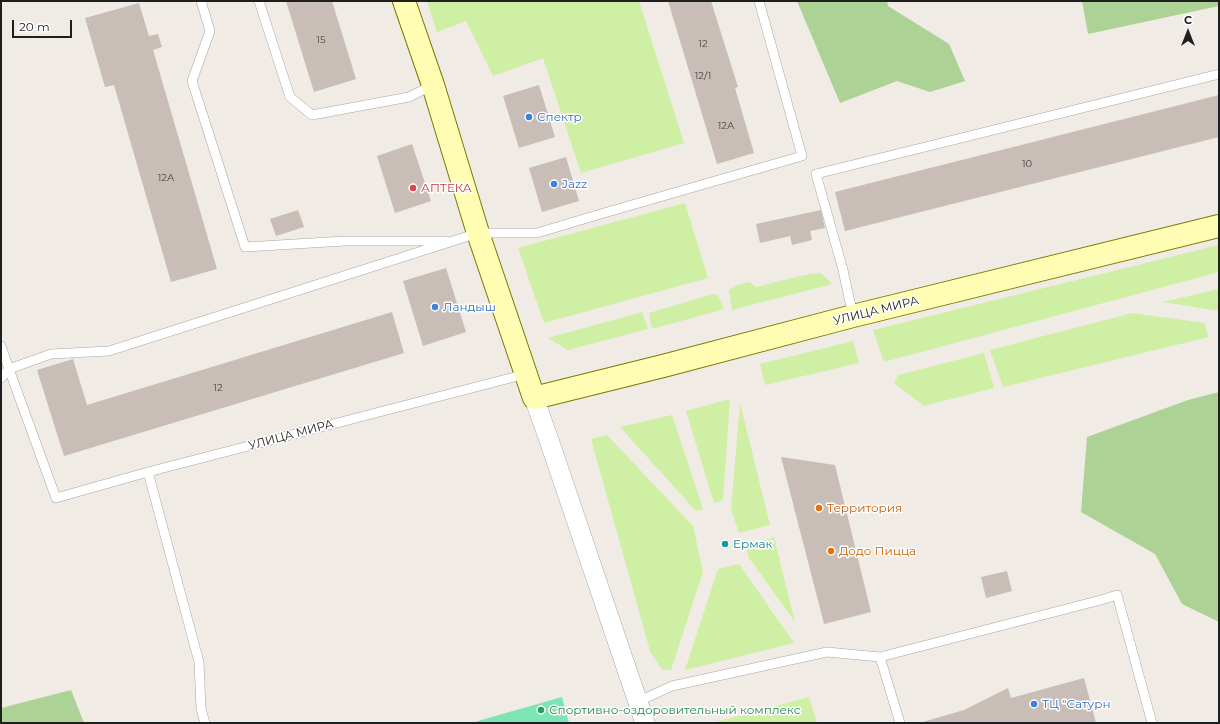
<!DOCTYPE html>
<meta charset="utf-8">
<style>
body{margin:0}
#map{position:relative;width:1220px;height:724px;overflow:hidden;background:#f0ebe4;font-family:Montserrat,sans-serif}
canvas{display:block}
.frame{position:absolute;inset:0;border:2px solid #1f1f1f;pointer-events:none}
.north{position:absolute;left:1168px;top:12px;width:40px;height:40px;-webkit-text-stroke:3px #fff;paint-order:stroke;rotate:0deg;font-size:11px;font-weight:700;line-height:16px;text-align:center;color:#1f1f1f}
.north::after{content:'';display:block;margin:auto;width:14px;height:18px;background:#1f1f1f;clip-path:polygon(50% 0,100% 100%,50% 72%,0 100%)}
.scale{position:absolute;left:12px;top:20px;width:60px;height:18px;box-sizing:border-box;border:2px solid #1f1f1f;border-top:0;padding-left:5px;font-size:12px;line-height:14px;white-space:nowrap;color:#1f1f1f;-webkit-text-stroke:3px #fff;paint-order:stroke}
</style>
<div id="map">
<canvas width="1220" height="724"></canvas>
<div class="frame"></div>
<div class="north">С</div>
<div class="scale">20 m</div>
</div>
<script>
const ctx = document.querySelector('canvas').getContext('2d');
ctx.lineJoin = 'round';
function paint(path, color) {
  ctx.fillStyle = color;
  ctx.fill(path, 'evenodd');
}
function toPath(rows) {
  const path = new Path2D();
  for (const r of rows) {
    path.moveTo(r[0], r[1]);
    for (let i = 2; i < r.length; i += 2) path.lineTo(r[i], r[i + 1]);
  }
  return path;
}
function stroke(path, color, width, dash) {
  ctx.strokeStyle = color;
  ctx.lineWidth = width;
  ctx.lineCap = dash ? 'butt' : 'round';
  ctx.setLineDash(dash || []);
  ctx.stroke(path);
}
function write(font, color, halo, rows, align = 'center') {
  ctx.font = font + ' Montserrat,sans-serif';
  ctx.lineWidth = 3;
  ctx.setLineDash([]);
  ctx.textBaseline = 'middle';
  ctx.strokeStyle = halo;
  ctx.fillStyle = color;
  for (const [text, x, y, turn = 0] of rows) {
    ctx.save();
    ctx.translate(x, y);
    ctx.rotate((+turn || 0) * Math.PI / 180);
    ctx.textAlign = isNaN(turn) ? turn : align;
    if (halo) ctx.strokeText(text, 0, 0);
    ctx.fillText(text, 0, 0);
    ctx.restore();
  }
}
const grass = toPath([
 [427,1,639,1,684,143,581,173,543,58,493,76,466,21,437,32],
 [685,203,708,278,544,323,518,248],
 [1219,245,1219,272,884,362,873,330],
 [821,273,832,284,732,310,729,290,738,285,749,282,756,287,804,275],
 [1219,289,1219,311,1163,302],
 [713,294,718,295,724,309,652,329,649,313],
 [642,312,648,329,568,350,548,338],
 [1132,313,1204,323,1209,337,1003,387,990,350],
 [853,341,859,363,765,385,760,364],
 [984,353,994,388,924,406,894,383,898,375],
 [730,399,723,500,714,503,686,411],
 [740,403,770,525,739,533,731,509],
 [672,415,703,509,696,511,620,427],
 [607,435,693,526,703,572,671,670,662,670,650,651,591,439],
 [774,537,795,622,749,558,746,548],
 [739,564,794,643,685,670,718,569],
 [809,697,817,723,712,723]
]);
const forest = toPath([
 [797,1,887,1,888,6,949,44,965,81,930,92,897,81,840,103],
 [1082,1,1219,1,1219,6,1088,34],
 [1219,392,1219,622,1182,604,1155,554,1081,512,1087,437,1188,400],
 [71,690,84,723,1,723,1,708]
]);
const pitch = toPath([
 [562,697,569,723,471,723]
]);
const building = toPath([
 [286,1,332,1,356,79,314,92],
 [668,1,711,1,738,87,735,88,754,153,717,164],
 [139,3,149,36,158,34,162,47,153,50,217,269,171,282,114,85,105,87,85,18],
 [539,85,555,137,519,148,503,96],
 [1219,95,1219,137,845,231,835,192],
 [412,144,431,201,395,213,377,156],
 [566,157,579,201,542,212,529,168],
 [298,210,304,227,276,236,270,219],
 [821,210,825,228,810,231,812,240,792,245,790,236,760,243,756,224],
 [446,268,466,332,423,346,403,281],
 [392,312,404,353,64,456,37,370,73,359,87,405],
 [781,457,835,465,871,612,824,624],
 [1007,571,1012,591,986,598,981,577],
 [1084,678,1096,723,919,723,964,710,1008,688,1011,698]
]);
const lane = toPath([
 [201,1,210,31,192,81,245,247,345,241,446,241],
 [259,1,290,97,312,115,409,97,433,85],
 [853,316,843,270,816,174,1219,74],
 [1,346,9,369,51,354,109,351,478,233,537,233,604,213,802,156,759,1],
 [9,369,56,498,148,472,526,374],
 [1,378,9,369],
 [148,472,199,662,201,709,205,723],
 [880,657,900,723],
 [637,702,672,686,827,652,880,657,1101,600,1117,595,1152,723]
]);
const street = toPath([
 [534,398,550,443,645,723]
]);
const secondary = toPath([
 [404,1,433,85,478,233,534,398,663,366,853,316,1219,226]
]);
const markers = [
 [529,117,4,"#3f7fe0"],
 [554,184,4,"#3f7fe0"],
 [413,188,4,"#e0444e"],
 [435,307,4,"#3f7fe0"],
 [819,508,4,"#e8710a"],
 [725,544,4,"#0f9aa8"],
 [831,551,4,"#e8710a"],
 [1034,704,4,"#3f7fe0"],
 [541,710,4,"#2e9e5b"]
];
const numberNames = [
 ["15",321,40],
 ["12",703,44],
 ["12/1",703,76],
 ["12А",726,126],
 ["10",1027,164],
 ["12А",166,178],
 ["12",218,388]
];
const shopNames = [
 ["Спектр",537,117],
 ["Jazz",562,184],
 ["Ландыш",443,307],
 ["ТЦ \"Сатурн",1042,704]
];
const healthNames = [
 ["АПТЕКА",421,188]
];
const streetNames = [
 ["УЛИЦА МИРА",876,311,-14],
 ["УЛИЦА МИРА",291,435,-15]
];
const foodNames = [
 ["Территория",827,508],
 ["Додо Пицца",839,551]
];
const cultureNames = [
 ["Ермак",733,544]
];
const leisureNames = [
 ["Спортивно-оздоровительный комплекс",549,710]
];
paint(grass, '#cfefa5');
paint(forest, '#acd395');
paint(pitch, '#7be6b4');
paint(building, '#c9bdb7');
stroke(lane, '#a6a6a6', 10);
stroke(street, '#a6a6a6', 20);
stroke(secondary, '#777b00', 24);
stroke(lane, '#fff', 9);
stroke(street, '#fff', 19);
stroke(secondary, '#fffdb3', 22);
for (const [x, y, r, color] of markers) {
  const dot = new Path2D();
  dot.arc(x, y, r, 0, 2 * Math.PI);
  ctx.fillStyle = color;
  ctx.fill(dot);
  stroke(dot, '#fff', 1.5);
}
write('10px', '#4a4645', null, numberNames);
write('12px', '#366cbe', '#fff', shopNames, 'left');
write('12px', '#be3a42', '#fff', healthNames, 'left');
write('12px', '#1f1f1f', '#fff', streetNames);
write('12px', '#c56008', '#fff', foodNames, 'left');
write('12px', '#0d838f', '#fff', cultureNames, 'left');
write('12px', '#27864d', '#fff', leisureNames, 'left');
</script>
